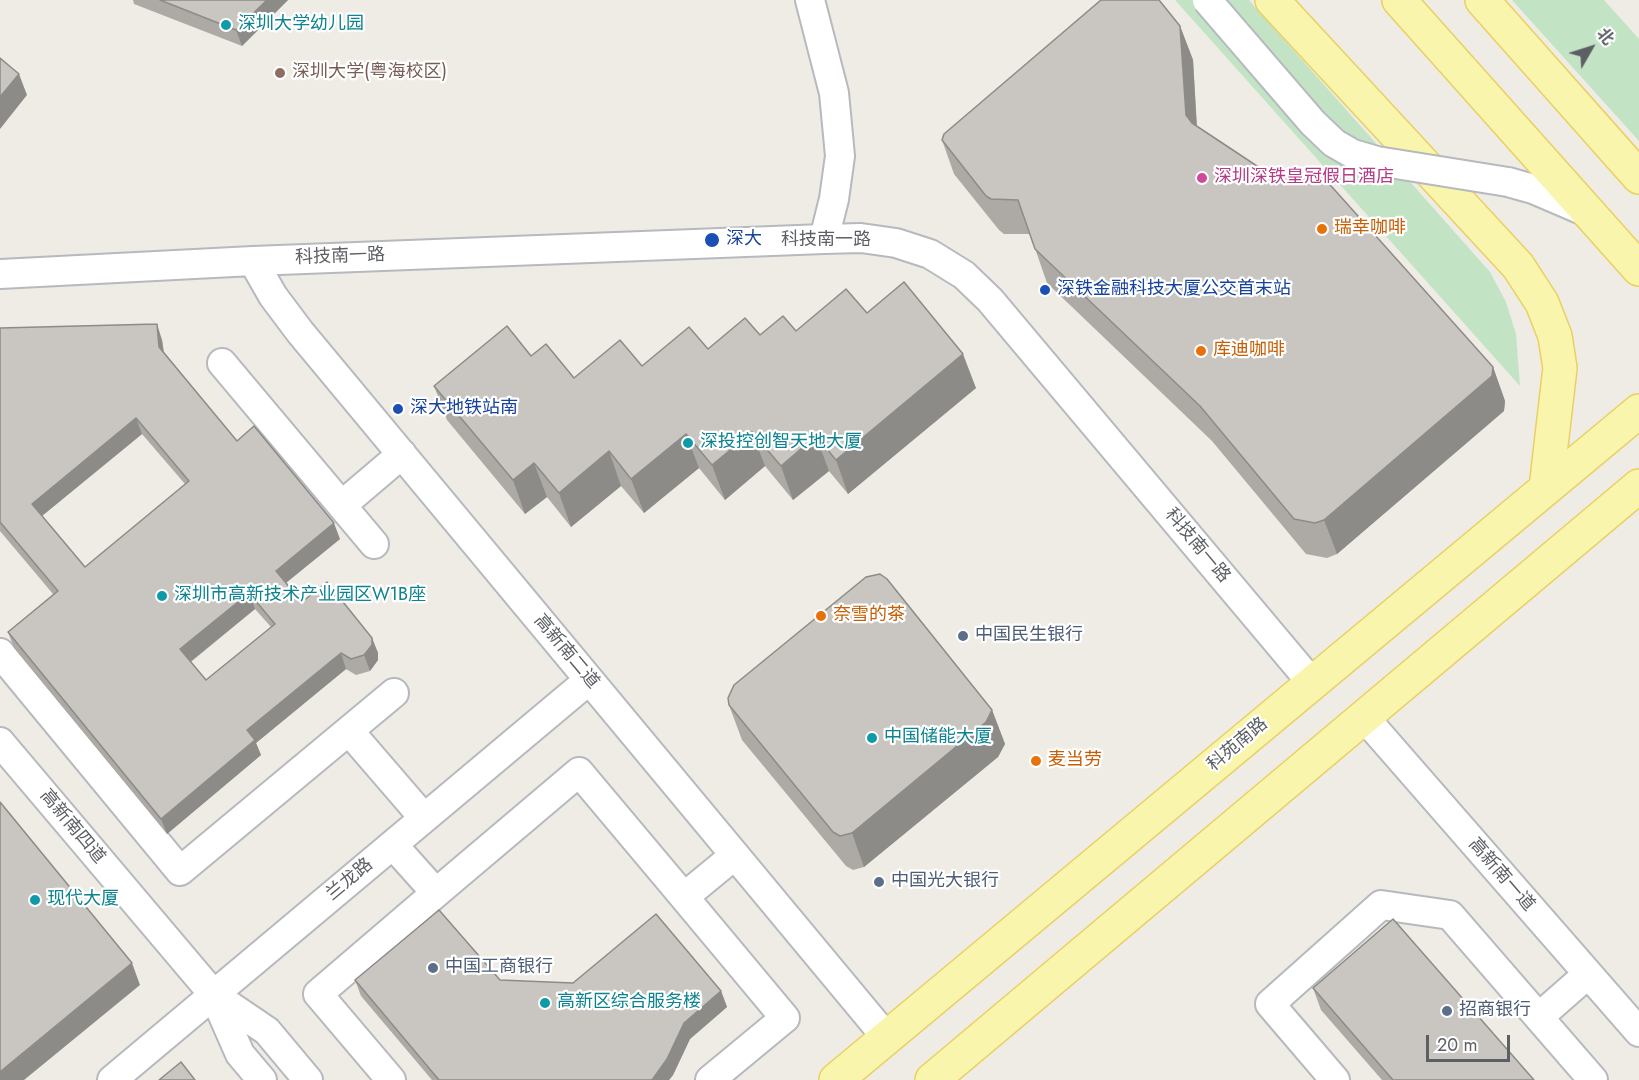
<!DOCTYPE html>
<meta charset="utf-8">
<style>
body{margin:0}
#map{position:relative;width:1639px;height:1080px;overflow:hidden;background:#eeece4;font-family:Jost,"Noto Sans SC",sans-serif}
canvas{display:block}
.north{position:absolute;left:1561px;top:18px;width:60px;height:60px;-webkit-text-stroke:4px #fff;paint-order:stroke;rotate:51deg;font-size:16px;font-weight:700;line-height:24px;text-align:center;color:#5c5f64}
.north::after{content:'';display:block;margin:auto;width:21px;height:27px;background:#5c5f64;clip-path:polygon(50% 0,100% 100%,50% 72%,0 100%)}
.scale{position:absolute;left:1426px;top:1035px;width:84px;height:27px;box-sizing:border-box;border:3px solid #5c5f64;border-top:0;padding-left:8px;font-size:18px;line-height:21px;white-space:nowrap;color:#5c5f64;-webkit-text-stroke:4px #fff;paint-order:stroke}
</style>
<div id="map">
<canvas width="1639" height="1080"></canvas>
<div class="north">北</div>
<div class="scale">20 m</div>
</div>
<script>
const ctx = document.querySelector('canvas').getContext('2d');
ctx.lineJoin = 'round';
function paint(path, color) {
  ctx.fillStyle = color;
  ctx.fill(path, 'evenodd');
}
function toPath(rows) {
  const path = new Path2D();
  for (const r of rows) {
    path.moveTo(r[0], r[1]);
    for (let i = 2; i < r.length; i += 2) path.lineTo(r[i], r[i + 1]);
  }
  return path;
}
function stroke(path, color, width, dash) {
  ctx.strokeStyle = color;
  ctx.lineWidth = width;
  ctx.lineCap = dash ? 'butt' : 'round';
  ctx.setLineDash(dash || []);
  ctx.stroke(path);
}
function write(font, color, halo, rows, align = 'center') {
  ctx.font = font + ' Jost,"Noto Sans SC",sans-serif';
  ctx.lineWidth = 4.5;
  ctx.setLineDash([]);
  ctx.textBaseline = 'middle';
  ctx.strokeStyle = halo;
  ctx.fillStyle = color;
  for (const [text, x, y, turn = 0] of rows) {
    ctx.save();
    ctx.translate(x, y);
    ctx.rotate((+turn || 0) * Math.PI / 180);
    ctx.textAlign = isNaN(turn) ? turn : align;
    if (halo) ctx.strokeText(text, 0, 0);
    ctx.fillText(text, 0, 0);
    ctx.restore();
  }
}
const green = toPath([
 [1175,0,1249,0,1490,272,1506,302,1516,334,1520,386],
 [1512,0,1604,0,1639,39,1639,141]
]);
const minor = toPath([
 [810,0,834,93,840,156,834,199,824,239],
 [1508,182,1533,189,1589,213],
 [253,261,273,296,300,332,887,1038],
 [0,274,253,261,824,239,861,238,896,243,930,254,964,275,990,300,1312,683],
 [222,363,374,544],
 [342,505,402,454],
 [0,653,180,871,394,693],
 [1364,717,1639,1032],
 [349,731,424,818],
 [0,742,214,995,240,1054,262,1080],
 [393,845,436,893,579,772,684,897,735,855],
 [684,897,785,1018,710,1080],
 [214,995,267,1031,308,1080],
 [1539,1017,1588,974],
 [112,1080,589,680],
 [391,1080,318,994,436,893],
 [1335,1080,1270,1004,1381,905,1450,915,1593,1080]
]);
const major = toPath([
 [1272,0,1518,266,1542,303,1555,336,1560,368,1546,488],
 [1399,0,1639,269],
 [1482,0,1639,177],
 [836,1080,1639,411],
 [932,1080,1639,486]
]);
const minorBridge = toPath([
 [1207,0,1313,123,1334,143,1353,154,1377,161,1508,182]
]);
const wall = toPath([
 [133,0,288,0,242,46,134,4],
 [1180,26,1193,60,1197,126,1493,367,1505,401,1504,411,1337,554,1327,558,1306,554,1212,441,1047,283,1030,234,1004,234,999,230,954,174,942,140],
 [867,313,976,388,848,494,829,471,793,500,765,466,725,500,699,468,644,513,621,486,571,527,547,497,525,514,447,420,434,386,531,356,574,378,642,366,760,335,796,331],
 [0,328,162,340,164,352,237,441,340,539,286,583,302,602,372,638,378,653,378,660,370,671,356,675,346,669,256,743,261,755,167,834,14,648,8,632,53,594,0,531],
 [142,434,185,484,85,567,42,516],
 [255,609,271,627,206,680,191,662],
 [729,705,992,710,1005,744,998,757,864,867,853,870,846,866,742,740],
 [355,980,500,980,721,991,727,1007,690,1039,673,1075,669,1080,432,1080,361,996],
 [1313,988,1534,1080,1382,1080,1321,1010]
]);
const shadedWall = toPath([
 [267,0,288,0,242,46,236,30],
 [1180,26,1193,60,1198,149,1186,115],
 [19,74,27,95,0,129,0,97],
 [157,324,162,340,165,363,159,347],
 [963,354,976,388,848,494,836,460],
 [1493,367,1505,401,1504,411,1337,554,1324,520],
 [136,418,142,434,37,520,32,504],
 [752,432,765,466,725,500,712,465],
 [686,434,699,468,644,513,631,479],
 [816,436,829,471,793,500,781,466],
 [609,451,621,486,571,527,559,493],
 [534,463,547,497,525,514,513,480],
 [334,523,340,539,282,586,276,571],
 [249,593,255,609,186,665,180,649],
 [372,638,378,653,378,660,370,671,364,655],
 [341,653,346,669,256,743,261,755,167,834,161,819,247,730],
 [992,710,1005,744,998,757,864,867,852,833],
 [132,963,140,985,24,1080,0,1080,0,1072],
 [721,991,727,1007,690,1039,673,1075,669,1080,652,1080,684,1023]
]);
const building = toPath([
 [160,0,267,0,236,30,160,0],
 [1101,0,1159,0,1180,26,1186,115,1192,123,1266,172,1318,175,1324,178,1493,367,1492,376,1324,520,1315,523,1294,519,1200,406,1035,249,1018,200,991,199,986,196,942,140,944,134,1101,0],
 [0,58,19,74,0,97,0,58],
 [904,282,963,354,836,460,816,436,781,466,752,432,712,465,686,434,631,479,609,451,559,493,534,463,513,480,434,386,507,326,531,356,546,344,574,378,620,340,642,366,689,327,708,349,745,318,760,335,783,316,796,331,846,289,867,313,904,282],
 [157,324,159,347,237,441,254,426,334,523,276,571,302,602,327,582,372,638,372,645,364,655,351,659,341,653,247,730,255,740,161,819,8,632,58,591,0,522,0,328,157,324],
 [136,418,189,481,85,567,32,504,136,418],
 [249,593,275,624,206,680,180,649,249,593],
 [880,574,887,579,992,710,986,722,852,833,840,836,833,832,729,705,728,698,734,685,866,577,880,574],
 [0,802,132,963,0,1072,0,802],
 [439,910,500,980,573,983,656,914,721,991,684,1023,667,1059,652,1080,439,1080,355,980,439,910],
 [1393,919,1534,1080,1393,1080,1313,988,1393,919],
 [181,1062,195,1080,159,1080,181,1062]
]);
const markers = [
 [226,25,6,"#0f9aa8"],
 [280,73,6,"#8d6e63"],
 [1202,178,6,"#d1479c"],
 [1322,229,6,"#e8710a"],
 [712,240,8,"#1a4fb4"],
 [1045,290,6,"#1a4fb4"],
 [1201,351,6,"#e8710a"],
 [398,409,6,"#1a4fb4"],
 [688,443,6,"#0f9aa8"],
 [162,596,6,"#0f9aa8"],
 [821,616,6,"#e8710a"],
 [963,636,6,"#5c6f8a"],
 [872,738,6,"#0f9aa8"],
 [1036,761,6,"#e8710a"],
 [879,882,6,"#5c6f8a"],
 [35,900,6,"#0f9aa8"],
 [433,968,6,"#5c6f8a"],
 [545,1003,6,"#0f9aa8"],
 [1447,1011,6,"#5c6f8a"]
];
const cultureNames = [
 ["深圳大学幼儿园",238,25],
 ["深投控创智天地大厦",700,443],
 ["深圳市高新技术产业园区W1B座",174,596],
 ["中国储能大厦",884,738],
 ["现代大厦",47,900],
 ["高新区综合服务楼",557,1003]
];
const educationNames = [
 ["深圳大学(粤海校区)",292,73]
];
const hotelNames = [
 ["深圳深铁皇冠假日酒店",1214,178]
];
const foodNames = [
 ["瑞幸咖啡",1334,229],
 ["库迪咖啡",1213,351],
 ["奈雪的茶",833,616],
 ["麦当劳",1048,761]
];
const transitNames = [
 ["深大",726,240],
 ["深铁金融科技大厦公交首末站",1057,290],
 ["深大地铁站南",410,409]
];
const streetNames = [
 ["科技南一路",826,241],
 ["科技南一路",340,257,-2],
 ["科技南一路",1197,546,50],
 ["高新南二道",566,652,50],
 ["科苑南路",1238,745,-40],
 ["高新南四道",72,827,50],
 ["高新南一道",1501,875,49],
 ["兰龙路",350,880,-40]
];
const serviceNames = [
 ["中国民生银行",975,636],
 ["中国光大银行",891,882],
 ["中国工商银行",445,968],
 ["招商银行",1459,1011]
];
paint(green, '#c2e4c5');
stroke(minor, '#b6b9bd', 32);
stroke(major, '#e9d061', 36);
stroke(minor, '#fff', 28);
stroke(major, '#faf5ac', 33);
stroke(minorBridge, '#b6b9bd', 32, []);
stroke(minorBridge, '#fff', 28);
paint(wall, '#adaaa6');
paint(shadedWall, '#8d8b87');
paint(building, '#c9c6c1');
stroke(building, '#8d8b87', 1.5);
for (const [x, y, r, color] of markers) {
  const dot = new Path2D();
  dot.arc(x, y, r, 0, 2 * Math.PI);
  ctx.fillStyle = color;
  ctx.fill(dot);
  stroke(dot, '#fff', 2);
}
write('18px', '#0d838f', '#fff', cultureNames, 'left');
write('18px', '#785e54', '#fff', educationNames, 'left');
write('18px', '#b23c85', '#fff', hotelNames, 'left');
write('18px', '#c56008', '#fff', foodNames, 'left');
write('18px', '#164399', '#fff', transitNames, 'left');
write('18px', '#5c5f64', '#fff', streetNames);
write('18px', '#4e5e75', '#fff', serviceNames, 'left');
</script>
